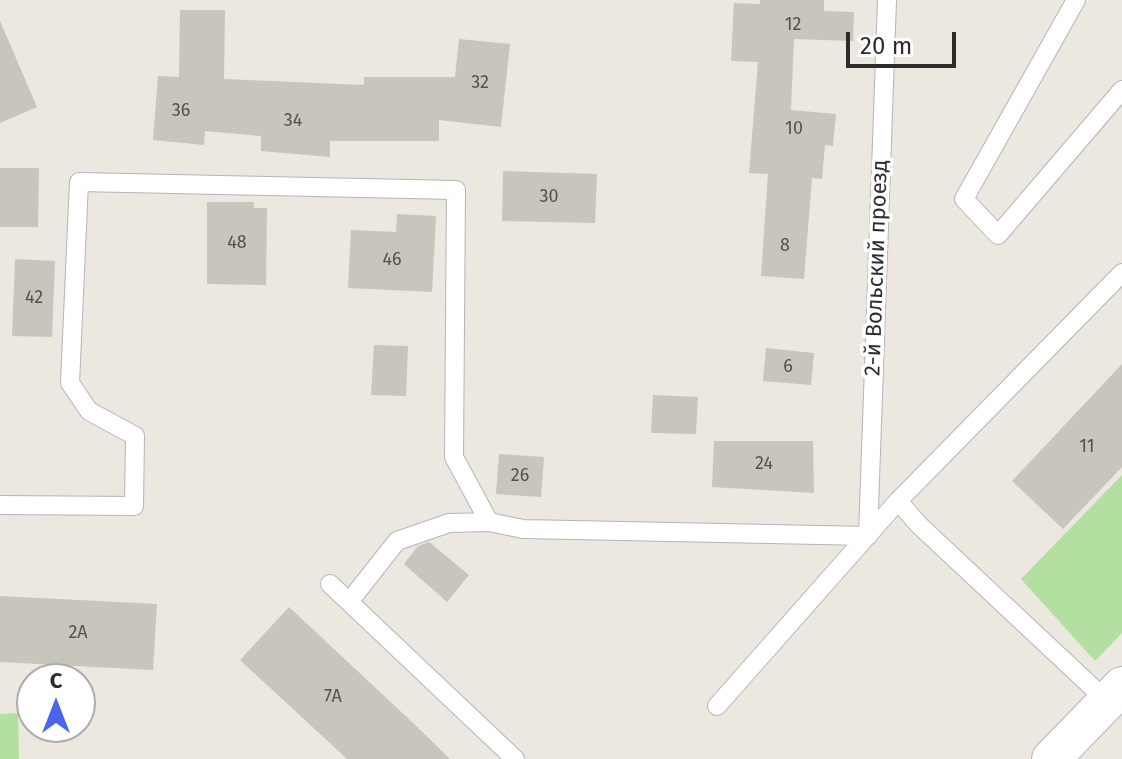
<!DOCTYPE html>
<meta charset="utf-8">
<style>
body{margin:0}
#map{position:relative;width:1122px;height:759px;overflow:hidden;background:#ece7df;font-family:"Fira Sans",sans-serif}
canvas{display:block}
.north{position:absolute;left:16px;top:663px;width:80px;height:80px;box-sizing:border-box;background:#fff;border:2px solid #ababab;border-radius:50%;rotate:0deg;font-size:22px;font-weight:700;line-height:32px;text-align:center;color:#2c2c2c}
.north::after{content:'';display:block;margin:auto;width:28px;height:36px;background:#4b65ed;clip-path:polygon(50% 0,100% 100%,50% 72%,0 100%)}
.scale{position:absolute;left:846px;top:32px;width:110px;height:36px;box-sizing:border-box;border:4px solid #2c2c2c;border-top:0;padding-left:10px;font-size:24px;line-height:28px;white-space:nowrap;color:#2c2c2c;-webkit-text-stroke:6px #fff;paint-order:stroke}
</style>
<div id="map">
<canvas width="1122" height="759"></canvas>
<div class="north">С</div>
<div class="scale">20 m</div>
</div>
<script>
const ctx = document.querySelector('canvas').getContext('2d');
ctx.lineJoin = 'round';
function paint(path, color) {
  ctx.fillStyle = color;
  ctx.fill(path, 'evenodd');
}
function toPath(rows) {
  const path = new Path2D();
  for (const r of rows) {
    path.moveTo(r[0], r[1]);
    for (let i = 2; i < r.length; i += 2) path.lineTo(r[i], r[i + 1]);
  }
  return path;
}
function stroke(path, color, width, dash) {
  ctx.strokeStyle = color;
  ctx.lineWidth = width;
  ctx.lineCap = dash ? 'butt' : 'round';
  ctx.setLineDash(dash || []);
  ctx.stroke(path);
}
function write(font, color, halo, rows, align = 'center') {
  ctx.font = font + ' "Fira Sans",sans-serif';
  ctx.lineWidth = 7;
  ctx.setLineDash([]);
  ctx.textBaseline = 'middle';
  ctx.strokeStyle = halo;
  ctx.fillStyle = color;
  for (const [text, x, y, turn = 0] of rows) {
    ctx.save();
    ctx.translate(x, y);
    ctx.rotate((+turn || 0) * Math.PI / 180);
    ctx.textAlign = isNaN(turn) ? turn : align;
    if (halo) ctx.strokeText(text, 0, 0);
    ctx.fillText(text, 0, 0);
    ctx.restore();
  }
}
const green = toPath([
 [1122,475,1122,633,1095,661,1021,579],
 [18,713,19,759,0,759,0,714]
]);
const building = toPath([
 [760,0,824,0,824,11,854,12,853,41,794,39,791,110,836,114,833,146,825,145,822,179,812,178,804,279,761,276,768,174,749,173,758,62,731,61,734,3,760,4],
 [180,10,225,10,224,79,364,85,364,77,455,77,459,39,510,44,501,127,439,120,439,141,330,141,330,157,261,151,261,136,205,131,204,145,153,140,158,76,179,77],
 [0,21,37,107,0,123],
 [0,168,39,168,38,227,0,227],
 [503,171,597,174,595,223,502,221],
 [207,202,254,202,254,208,267,208,266,285,207,284],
 [397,214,436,216,432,292,348,288,351,230,396,232],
 [15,259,55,261,52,337,12,336],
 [374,345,408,346,406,396,371,395],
 [766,348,814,353,811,385,763,381],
 [1122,364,1122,467,1063,529,1012,481],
 [653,395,698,397,696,434,651,433],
 [714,441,813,441,814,493,712,487],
 [499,454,544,457,541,497,496,494],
 [429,542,469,575,447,602,404,564,418,546],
 [0,596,157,604,153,670,0,662],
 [289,607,411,721,450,759,347,759,240,660]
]);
const service = toPath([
 [1076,0,964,199,998,235,1122,90],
 [0,505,134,506,135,436,89,411,70,383,79,182,456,190,454,457,489,522,523,529,868,536,887,0],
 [330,584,515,759],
 [349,602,397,541,449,523,489,522],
 [1107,701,919,525,898,501,1122,273],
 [717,706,898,501]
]);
const minor = toPath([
 [1051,759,1122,686]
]);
const numberNames = [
 ["12",793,25],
 ["32",480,83],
 ["36",181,111],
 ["34",293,121],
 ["10",794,129],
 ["30",549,197],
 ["48",237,243],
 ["8",785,246],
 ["46",392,260],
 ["42",34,298],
 ["6",788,367],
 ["11",1087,447],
 ["24",764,464],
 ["26",520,476],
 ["2А",78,633],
 ["7А",333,697]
];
const streetNames = [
 ["2-й Вольский проезд",877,268,-88]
];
paint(green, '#b3dfa0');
paint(building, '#c8c5bd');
stroke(service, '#b2b5be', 20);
stroke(minor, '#b2b5be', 40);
stroke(service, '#fff', 18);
stroke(minor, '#fff', 38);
write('18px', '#535250', null, numberNames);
write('22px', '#2c2c2c', '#fff', streetNames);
</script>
